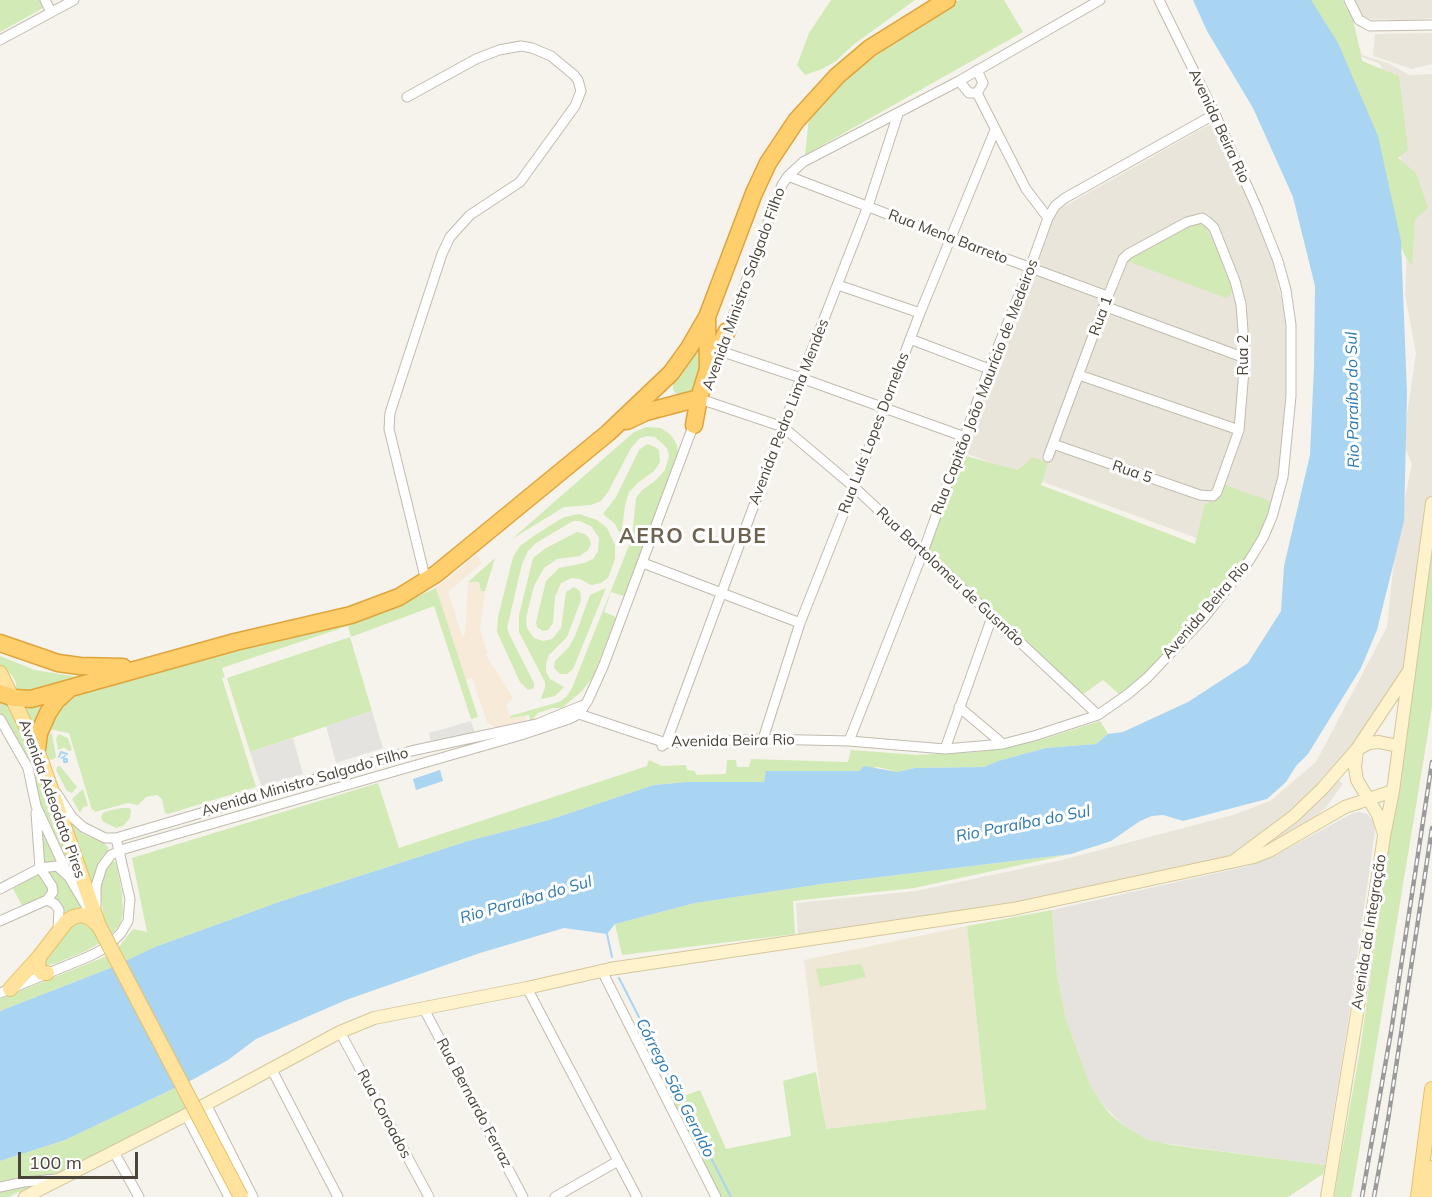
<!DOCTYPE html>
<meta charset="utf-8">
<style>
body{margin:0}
#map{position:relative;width:1432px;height:1197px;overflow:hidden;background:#f6f3ec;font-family:Mulish,sans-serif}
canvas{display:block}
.scale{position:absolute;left:18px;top:1152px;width:120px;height:27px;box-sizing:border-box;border:3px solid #4b4439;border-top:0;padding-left:8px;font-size:18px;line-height:21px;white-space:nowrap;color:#4b4439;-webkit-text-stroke:4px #fff;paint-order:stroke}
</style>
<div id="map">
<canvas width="1432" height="1197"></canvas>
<div class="scale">100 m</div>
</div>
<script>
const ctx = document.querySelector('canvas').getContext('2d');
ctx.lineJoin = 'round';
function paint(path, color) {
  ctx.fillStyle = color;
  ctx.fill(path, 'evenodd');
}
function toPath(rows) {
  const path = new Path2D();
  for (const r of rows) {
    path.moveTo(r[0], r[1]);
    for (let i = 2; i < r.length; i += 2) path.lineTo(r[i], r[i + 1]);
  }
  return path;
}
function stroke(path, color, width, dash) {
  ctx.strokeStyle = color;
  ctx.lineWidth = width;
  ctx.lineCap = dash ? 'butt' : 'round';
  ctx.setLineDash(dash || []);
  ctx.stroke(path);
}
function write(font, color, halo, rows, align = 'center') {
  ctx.font = font + ' Mulish,sans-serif';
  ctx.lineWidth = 6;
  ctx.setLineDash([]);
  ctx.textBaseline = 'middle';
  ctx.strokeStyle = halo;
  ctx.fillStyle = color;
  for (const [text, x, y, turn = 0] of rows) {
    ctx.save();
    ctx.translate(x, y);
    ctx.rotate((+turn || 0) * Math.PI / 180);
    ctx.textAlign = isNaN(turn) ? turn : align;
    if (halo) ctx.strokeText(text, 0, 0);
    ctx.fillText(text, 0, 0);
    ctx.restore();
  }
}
const residential = toPath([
 [1338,0,1343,0,1362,55,1388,63,1409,75,1432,74,1432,579,1425,641,1337,779,1343,784,1326,807,1299,832,1225,857,974,911,798,937,796,903,916,891,1058,861,1233,815,1270,801,1316,762,1387,627,1396,540,1412,464,1403,442,1416,353,1405,295,1407,245,1401,185,1400,129,1398,107,1380,64,1360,56],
 [1352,0,1432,0,1432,18,1407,20,1362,19],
 [1432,33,1432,64,1412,69,1373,56,1375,34],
 [1212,123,1260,226,1272,259,1283,305,1287,332,1286,410,1281,472,1271,513,1248,557,962,452,1050,225,1058,210]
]);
const commercial = toPath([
 [477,555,482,563,448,592,462,636,465,634,468,582,479,582,481,591,485,591,480,631,488,653,486,655,513,698,506,705,510,718,526,716,527,724,496,728,487,722,472,678,466,680,436,588]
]);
const industrial = toPath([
 [1360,812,1367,814,1374,821,1375,831,1348,1021,1325,1165,1161,1143,1148,1140,1123,1125,1102,1104,1090,1085,1066,1019,1057,975,1052,910,1248,866,1278,854,1353,813]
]);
const education = toPath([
 [967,926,986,1109,825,1129,804,960]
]);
const green = toPath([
 [0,0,42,0,45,7,0,32],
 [831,0,915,0,853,45,836,61,822,69,805,75,797,65,809,33],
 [959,0,1004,0,1023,32,805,155,809,118,833,91,861,67,897,40],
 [1294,0,1342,0,1353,19,1362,61,1399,76,1408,150,1398,158,1416,173,1428,208,1415,219,1412,266,1404,254],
 [1197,223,1205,226,1226,266,1232,291,1230,296,1226,298,1127,261,1129,257],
 [704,336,705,358,695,391,677,395,673,390,673,383],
 [646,427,661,428,671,435,677,445,678,455,624,596,611,592,604,612,616,617,593,677,582,691,562,708,553,708,538,713,530,722,529,715,510,718,510,716,559,702,567,696,572,688,632,538,636,498,642,490,655,481,665,470,669,456,667,448,655,437,648,436,640,438,631,448,608,492,601,501,591,505,564,507,512,539,634,432],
 [647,444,655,447,659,450,660,462,654,471,639,482,629,492,625,506,621,536,615,524,603,514,616,497,639,450],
 [962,455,1018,470,1033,457,1048,463,1041,485,1195,544,1205,504,1217,499,1225,485,1270,501,1267,517,1258,542,1242,565,1192,625,1143,677,1120,695,1103,680,1082,695,927,549],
 [579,514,597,520,607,528,615,545,615,559,608,578,601,583,591,585,580,579,572,578,561,583,555,597,553,623,548,630,543,631,537,627,536,622,546,581,559,568,584,563,593,559,598,551,599,538,591,526,580,521,573,521,536,543,528,551,522,564,507,628,510,636,534,683,534,688,528,690,520,682,497,632,498,617,513,557,520,546,535,535,564,517],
 [577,532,585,534,589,538,591,544,588,550,580,556,557,559,544,568,534,586,526,618,527,628,534,638,543,641,552,639,561,628,566,592,574,587,580,591,581,600,567,637,549,655,546,664,546,672,550,679,564,687,555,696,542,699,541,698,545,688,545,682,519,632,519,615,533,558,546,548],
 [1432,543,1432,706,1428,733,1353,1188,1351,1197,1334,1197,1360,1050],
 [495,558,485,591,481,591,479,582,468,582],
 [436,588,478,717,471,719,434,606,351,637,348,626,222,668,225,677,222,678,256,787,168,814,165,813,162,799,157,795,146,797,138,805,128,803,95,812,94,810,92,810,69,733,48,729,52,718,69,697,100,687,237,651,317,632,383,612],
 [606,588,573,669,567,674,560,674,554,668,555,661,569,647,575,636,590,595],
 [350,637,372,711,250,752,227,678],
 [0,656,35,670,85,678,36,693,16,691,16,683,12,675,0,667],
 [55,697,37,735,24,705],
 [0,699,15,703,73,863,67,865,41,810,34,773,0,715],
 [1100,721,1108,734,1096,744,1046,748,998,761,984,767,915,768,897,772,878,767,859,771,767,771,764,782,687,782,654,785,549,820,468,841,279,902,155,947,125,962,118,948,133,929,147,932,132,858,378,783,399,848,647,766,649,760,662,766,686,765,687,770,695,771,696,775,726,774,727,760,736,760,737,767,749,767,751,759,848,762,851,750,917,755,978,752,1044,739],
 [47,733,52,734,56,757,52,760,49,759,46,749,45,737],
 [59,734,68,738,72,750,69,751,64,747,58,750,56,738],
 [60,766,77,787,72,793,67,791,56,770,57,767],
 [83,789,88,806,83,807,80,813,72,799],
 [121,808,129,808,131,810,130,818,123,826,116,828,102,821,101,816,104,812],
 [65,814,83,834,104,843,108,847,108,854,92,890],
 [39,817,63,866,51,862,42,864],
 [1071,854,914,888,793,901,795,934,622,955,615,924,695,903,735,897,822,884],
 [114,861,116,863,122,892,123,913,120,924,111,935,104,919,100,891,105,872,109,863],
 [46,870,56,870,63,875,87,913,63,919,51,899],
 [39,871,51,886,50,895,24,909,11,885],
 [1052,910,1057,975,1066,1019,1090,1085,1102,1104,1111,1115,1123,1125,1148,1140,1172,1145,1325,1165,1323,1174,1288,1197,721,1197,673,1100,700,1090,726,1149,791,1136,783,1081,816,1072,826,1129,986,1109,967,926],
 [80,922,93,930,100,943,86,951,54,964,46,965,44,959,72,923],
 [107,956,113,967,0,1011,0,999],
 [861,964,866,977,820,987,816,969],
 [175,1088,186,1108,58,1173,0,1184,0,1161,65,1140],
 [39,1185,22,1193,18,1192,9,1197,0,1197,0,1191,20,1186]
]);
const parking = toPath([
 [372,711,383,748,336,763,326,726],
 [471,721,476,737,432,746,429,733],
 [293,738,303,774,261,786,250,752]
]);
const water = toPath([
 [1193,0,1311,0,1338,43,1378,136,1401,241,1407,393,1404,521,1377,630,1361,668,1308,754,1296,766,1286,782,1267,799,1183,821,1163,815,1152,816,1140,821,1111,841,1071,854,822,884,695,903,615,924,607,934,564,928,480,953,346,1000,256,1039,228,1060,194,1079,65,1140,0,1161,0,1011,113,967,155,947,279,902,468,841,549,820,654,785,687,782,764,782,766,771,859,771,864,766,897,772,915,768,984,767,998,761,1046,748,1096,744,1108,734,1123,732,1188,702,1248,663,1281,611,1284,566,1310,455,1314,367,1315,286,1293,197,1253,108,1207,31],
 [440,770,443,781,416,790,413,779]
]);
const stream = toPath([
 [59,757,61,752,67,754],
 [62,758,65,756],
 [64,759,67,759,67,762,64,762,64,759],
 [607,934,612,957],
 [619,978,731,1197]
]);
const street = toPath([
 [45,0,51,12],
 [1349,0,1359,20,1370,26,1432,25],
 [0,40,74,0],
 [959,81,969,93,977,93,983,83,977,70],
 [977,93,1026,189,1048,218],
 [407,97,476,59,499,50,521,46,532,48,551,56,574,75,578,80,581,91,575,106,520,182,470,215,450,237,442,254,400,382,390,413,389,429,426,581],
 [788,176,950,238,1107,296],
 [838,285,920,313],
 [1104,306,1245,358],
 [726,335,782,185,788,176,803,162,959,81,1100,0],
 [910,339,989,369],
 [720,351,801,378,965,437],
 [1079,375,1239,430],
 [703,400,783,427,854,487,1098,715],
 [1048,457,1104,306,1123,259,1128,254,1187,222,1202,218,1208,222,1214,228,1235,281,1241,304,1245,358,1239,430,1217,492,1213,496,1200,495,1053,444],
 [643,563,800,623],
 [959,707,1003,744],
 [579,714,666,743,763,739,849,741,945,749,1003,744,1037,735,1098,715,1128,694,1147,678,1203,619,1249,561,1263,538,1272,517,1283,477,1291,396,1291,325,1286,290,1278,261,1257,208,1215,114,1159,0],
 [0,719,28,768,36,806,69,877],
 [763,739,800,623,854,487,920,313,995,130],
 [849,741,923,552,989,369,1030,268,1048,218,1055,206,1065,198,1215,114],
 [662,746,666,743,801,378,868,206,898,114],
 [945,749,992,617],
 [57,794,72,817,83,827,105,838,116,838,411,751,537,724,581,706],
 [0,889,40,868,57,866,69,877,88,909],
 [47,900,55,904,59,910,58,930],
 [96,906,96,886,102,867,111,855,124,849,521,735,569,719,579,714,588,700,603,667,695,421],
 [0,921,47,900,53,892,52,886,40,868,36,813],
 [602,971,716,1197],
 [527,988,637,1197],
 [0,993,90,956,107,947,121,933,128,921,130,899,116,838],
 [424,1009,523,1197],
 [340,1032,429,1197],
 [271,1068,338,1197],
 [206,1104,253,1197],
 [186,1115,229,1197],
 [114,1152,139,1197],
 [0,1187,24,1182,57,1179],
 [555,1197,618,1161]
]);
const secondary = toPath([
 [1357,749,1355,768,1357,780,1378,815,1383,831],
 [1358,749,1369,743,1379,742,1398,746],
 [1235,860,1294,816,1322,789,1357,749,1409,671],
 [25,1197,186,1115,340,1032,374,1018,527,988,610,969,1013,909,1254,857,1269,851,1345,807,1393,791],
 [1327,1197,1356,1020,1384,836,1393,791,1432,503]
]);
const primary = toPath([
 [0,673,37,749,99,926],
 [47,973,42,973,38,968,39,957,66,922,73,917,82,915,90,918,99,926],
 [10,989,39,957],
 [1418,1197,1432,1089],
 [1428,1197,1432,1168]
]);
const highway = toPath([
 [710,365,727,331],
 [627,421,646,412,699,398,708,369,707,318],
 [694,425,699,398],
 [0,643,58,663,80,666,123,667],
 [0,693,14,698,31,699,235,642,351,615,399,597,436,574,608,433,671,373,689,348,707,317,754,193,768,163,796,121,837,76,870,48,947,0],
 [37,749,39,733,48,713,56,701,68,690]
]);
const rail = toPath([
 [1362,1197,1391,1032,1432,762],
 [1374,1197,1388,1120,1432,828]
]);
const primaryBridge = toPath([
 [99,926,241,1197]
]);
const streetNames = [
 ["Avenida Beira Rio",1219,126,65],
 ["Rua Mena Barreto",948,237,21],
 ["Avenida Ministro Salgado Filho",744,289,-70],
 ["Rua 1",1101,316,-70],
 ["Rua 2",1243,355,-90],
 ["Rua Capitão João Maurício de Medeiros",985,387,-69],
 ["Avenida Pedro Lima Mendes",789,412,-69],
 ["Rua Luís Lopes Dornelas",874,433,-69],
 ["Rua 5",1132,472,19],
 ["Rua Bartolomeu de Gusmão",950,577,43],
 ["Avenida Beira Rio",1206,610,-49],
 ["Avenida Beira Rio",733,741,-1],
 ["Avenida Ministro Salgado Filho",305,782,-16],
 ["Avenida Adeodato Pires",52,799,70],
 ["Avenida da Integração",1369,932,-81],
 ["Rua Bernardo Ferraz",474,1103,62],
 ["Rua Coroados",384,1114,62]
];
const waterNames = [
 ["Rio Paraíba do Sul",1353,400,-91],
 ["Rio Paraíba do Sul",1023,824,-11],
 ["Rio Paraíba do Sul",526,900,-16],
 ["Córrego São Geraldo",675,1088,63]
];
const districtNames = [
 ["AERO CLUBE",693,537]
];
paint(residential, '#eae5da');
paint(commercial, '#f7ead8');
paint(industrial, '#e6e2dd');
paint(education, '#efe8d6');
paint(green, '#d2eab5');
paint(parking, '#e5e3e0');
paint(water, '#a9d4f2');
stroke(stream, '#a9d4f2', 2);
stroke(street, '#c2bbae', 11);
stroke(secondary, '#d6c79b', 14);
stroke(primary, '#e6c16a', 16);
stroke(highway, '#e0a43c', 19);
stroke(street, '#fff', 9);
stroke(secondary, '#fff3cd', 12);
stroke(primary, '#ffe39c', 14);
stroke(highway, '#ffcf6e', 16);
stroke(rail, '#9a9a9a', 4.5);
stroke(rail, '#fff', 2, [7]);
stroke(primaryBridge, '#e6c16a', 16, []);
stroke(primaryBridge, '#ffe39c', 14);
write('15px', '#4b4439', '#fff', streetNames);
write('italic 16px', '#2e7ab2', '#fff', waterNames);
ctx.letterSpacing = '1.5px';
write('bold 21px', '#6e6250', '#fff', districtNames);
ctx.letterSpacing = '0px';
</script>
